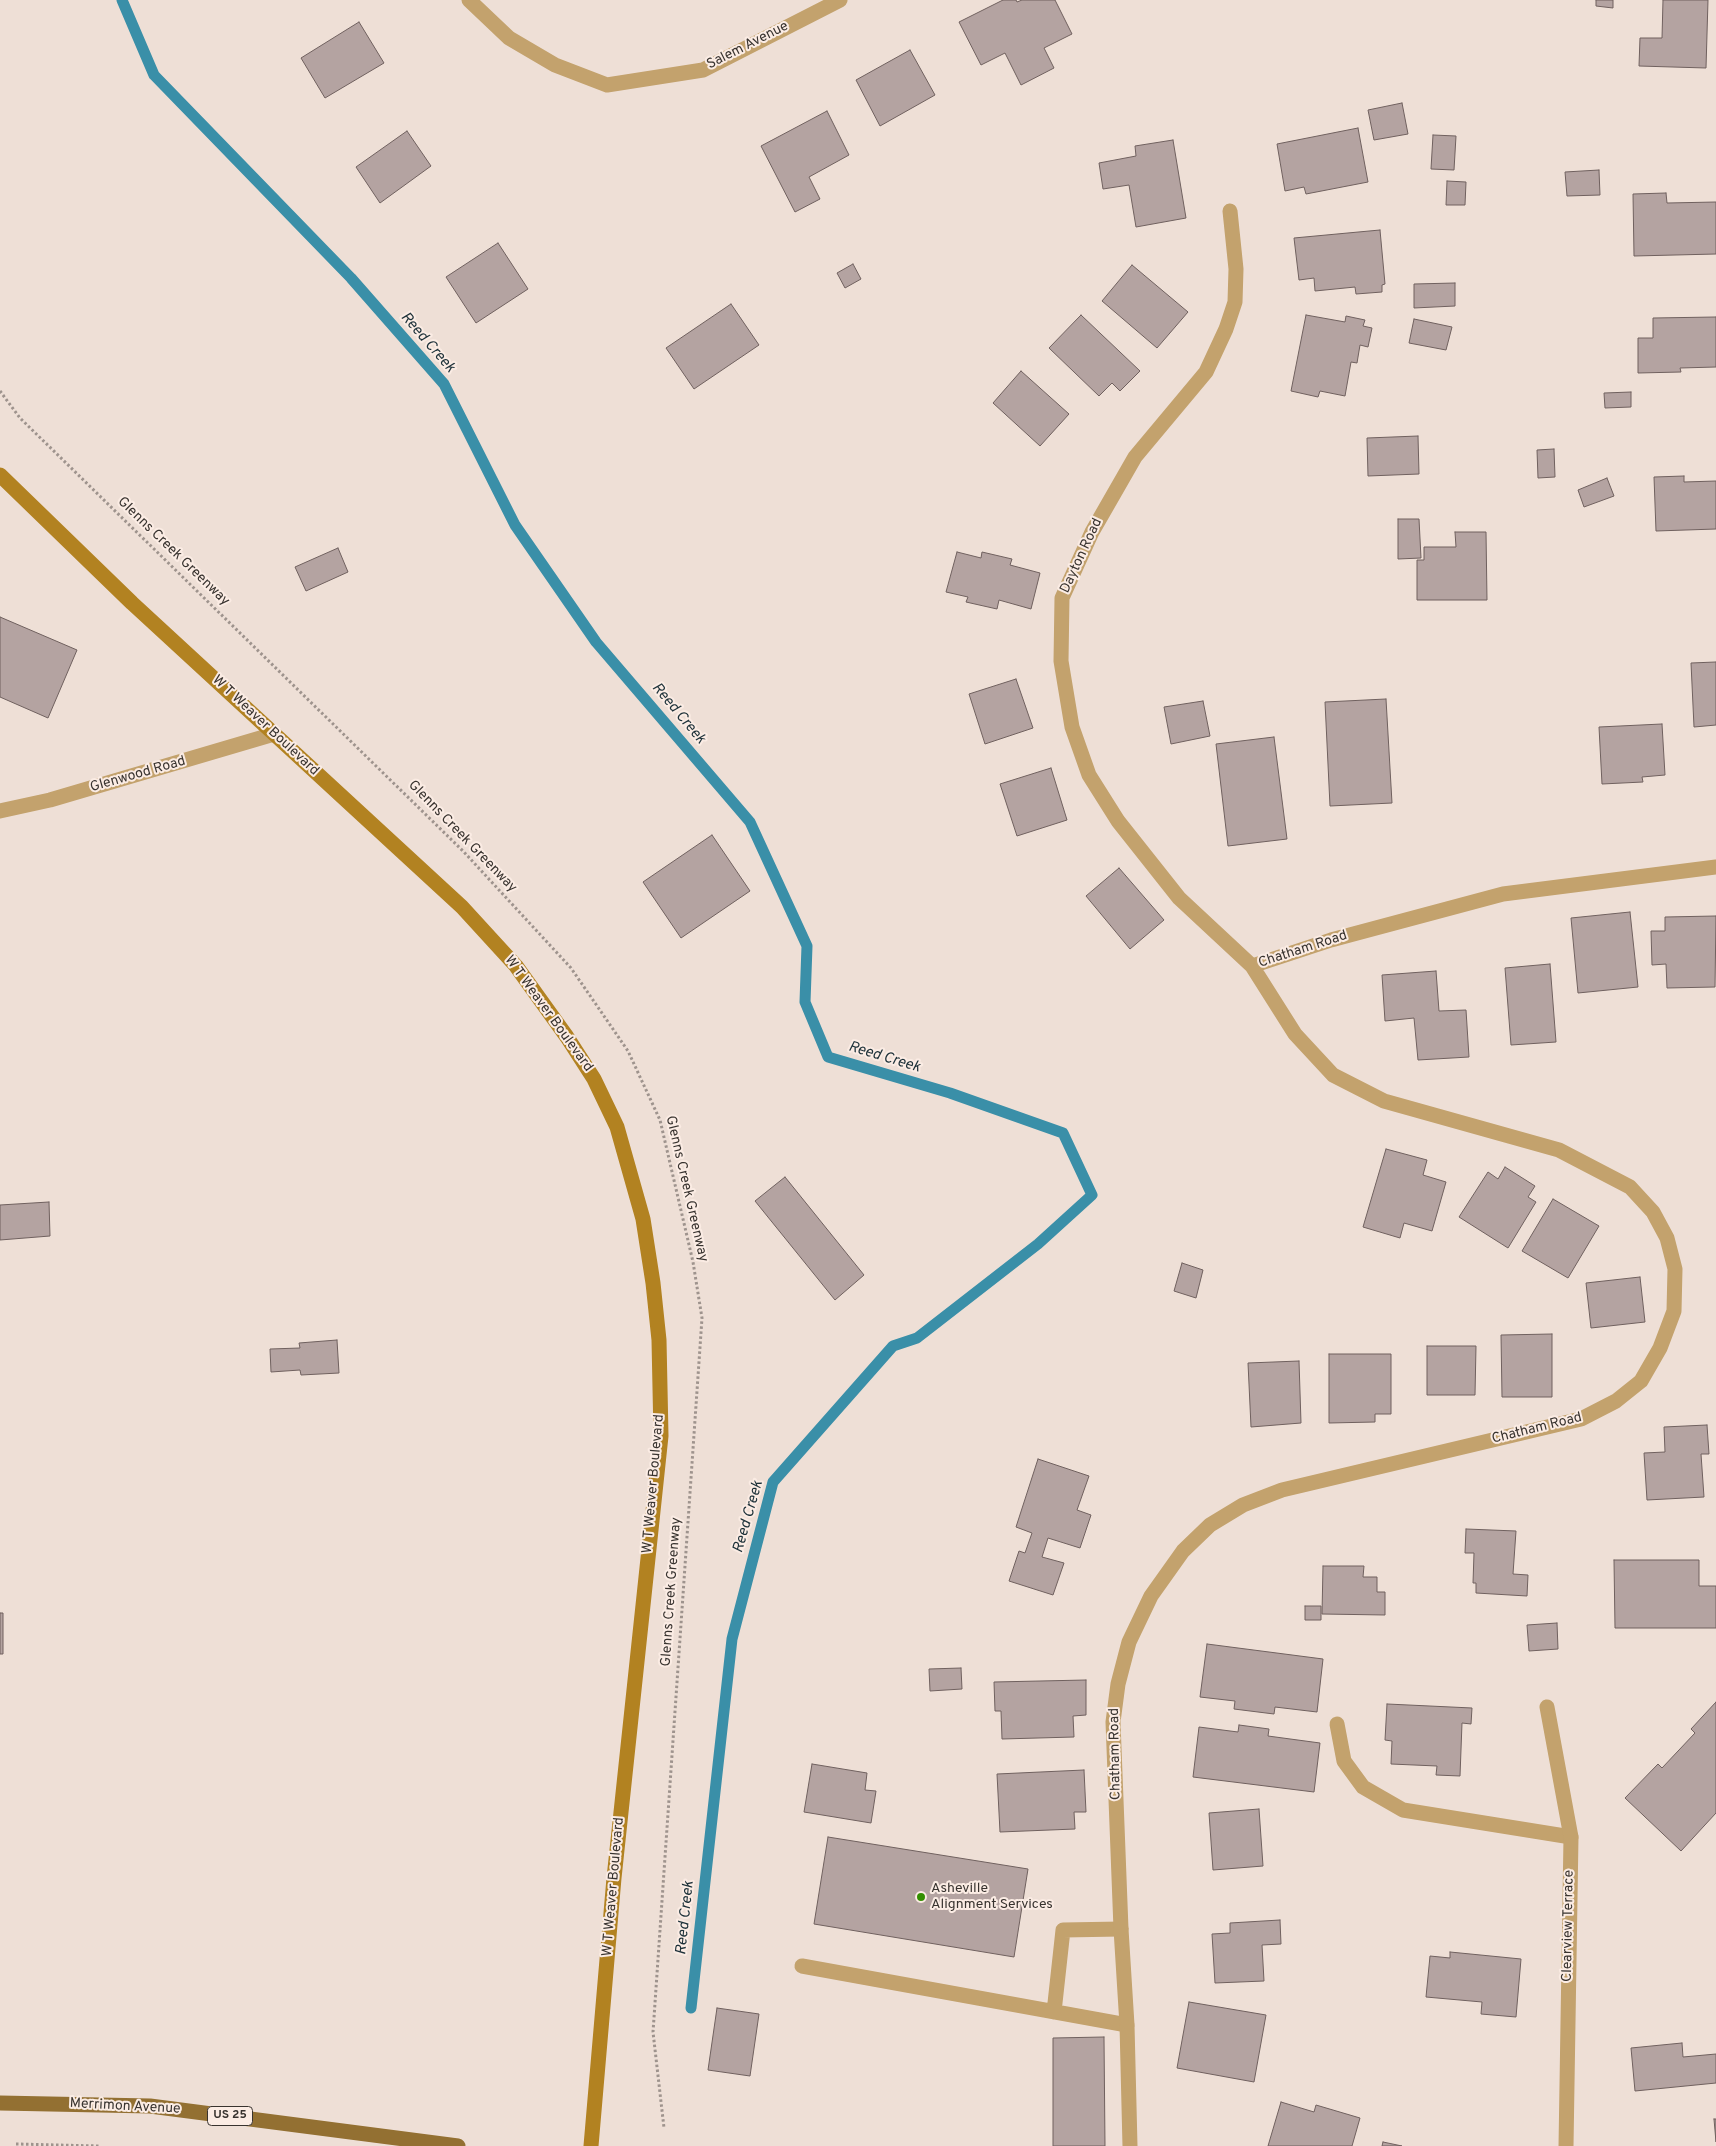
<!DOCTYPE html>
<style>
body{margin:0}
canvas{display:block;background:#eedfd6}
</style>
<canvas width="1716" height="2146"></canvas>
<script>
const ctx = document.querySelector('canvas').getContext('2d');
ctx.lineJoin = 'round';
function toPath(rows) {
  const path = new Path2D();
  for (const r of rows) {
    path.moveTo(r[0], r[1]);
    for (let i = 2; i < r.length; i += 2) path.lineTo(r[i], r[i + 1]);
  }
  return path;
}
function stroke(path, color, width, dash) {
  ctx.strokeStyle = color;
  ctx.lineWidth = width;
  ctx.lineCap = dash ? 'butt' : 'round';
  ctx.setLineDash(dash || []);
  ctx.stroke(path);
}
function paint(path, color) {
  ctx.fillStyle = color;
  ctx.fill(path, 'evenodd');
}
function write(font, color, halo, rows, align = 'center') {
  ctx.font = font + ' Overpass,sans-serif';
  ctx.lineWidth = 4;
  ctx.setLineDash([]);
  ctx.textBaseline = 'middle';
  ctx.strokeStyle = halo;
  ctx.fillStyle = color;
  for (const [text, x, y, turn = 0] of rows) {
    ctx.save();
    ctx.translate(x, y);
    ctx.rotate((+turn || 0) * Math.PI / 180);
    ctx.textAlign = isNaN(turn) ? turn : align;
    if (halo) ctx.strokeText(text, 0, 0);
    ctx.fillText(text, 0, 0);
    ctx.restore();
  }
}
const stream = toPath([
 [122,0,154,75,351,278,444,384,515,525,596,642,750,822,807,946,805,1002,828,1057,950,1093,1063,1133,1092,1195,1038,1244,917,1338,893,1346,773,1482,732,1639,691,2008]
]);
const building = toPath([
 [1003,0,1016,0,1017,2,1022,0,1055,0,1072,34,1044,48,1054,68,1021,85,1005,53,981,65,959,22,1003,0],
 [1596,0,1613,0,1613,8,1596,6,1596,0],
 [1663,0,1708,0,1706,68,1639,66,1640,38,1662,38,1663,0],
 [359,22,384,63,325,98,301,58,359,22],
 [910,50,935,95,880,126,856,80,910,50],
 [1402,103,1408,134,1374,140,1368,110,1402,103],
 [827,111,849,155,809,177,820,199,795,212,761,146,827,111],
 [1358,128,1368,182,1306,194,1304,187,1285,191,1277,144,1358,128],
 [407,131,431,166,380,203,356,167,407,131],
 [1433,135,1456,136,1454,170,1431,169,1433,135],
 [1173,140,1186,218,1136,227,1129,185,1103,189,1099,163,1136,156,1135,146,1173,140],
 [1599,170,1600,195,1567,196,1565,172,1599,170],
 [1447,181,1466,182,1465,205,1446,205,1447,181],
 [1666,193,1667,203,1716,202,1716,254,1634,256,1633,194,1666,193],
 [1380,230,1385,284,1382,285,1382,292,1356,294,1355,287,1315,291,1314,278,1299,280,1294,238,1380,230],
 [498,243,528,289,476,323,446,277,498,243],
 [853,264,861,279,845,288,837,273,853,264],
 [1132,265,1188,312,1157,348,1102,301,1132,265],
 [1455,283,1455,306,1414,308,1414,284,1455,283],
 [731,304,759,345,694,389,666,348,731,304],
 [1081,315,1140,371,1120,391,1112,383,1099,396,1049,348,1081,315],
 [1306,315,1345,322,1346,316,1365,320,1363,326,1372,328,1368,347,1360,345,1357,363,1351,362,1345,396,1320,391,1318,397,1291,391,1306,315],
 [1716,317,1716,367,1680,368,1681,372,1638,373,1638,338,1653,338,1653,318,1716,317],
 [1414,319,1452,327,1446,350,1409,343,1414,319],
 [1021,371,1069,414,1040,446,993,403,1021,371],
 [1631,392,1631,407,1605,408,1604,393,1631,392],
 [1418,436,1419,474,1368,476,1367,438,1418,436],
 [1554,449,1555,477,1538,478,1537,450,1554,449],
 [1684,476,1684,482,1716,481,1716,529,1656,531,1654,477,1684,476],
 [1607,478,1614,496,1584,507,1578,490,1607,478],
 [1398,519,1419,519,1421,558,1398,559,1398,519],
 [1455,532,1486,532,1487,600,1417,600,1417,560,1424,560,1424,547,1456,547,1455,532],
 [338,548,348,572,306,591,295,567,338,548],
 [957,552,981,558,982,552,1012,559,1010,565,1040,573,1031,609,999,600,997,609,966,602,968,597,946,592,957,552],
 [0,617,77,650,48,718,0,697,0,617],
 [1716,662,1716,725,1694,727,1691,663,1716,662],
 [1016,679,1033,728,985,744,969,694,1016,679],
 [1386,699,1392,803,1330,806,1325,702,1386,699],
 [1203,701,1210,736,1171,744,1164,707,1203,701],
 [1662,724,1665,775,1642,777,1643,782,1602,784,1599,727,1662,724],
 [1274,737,1287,839,1228,846,1216,744,1274,737],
 [1051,768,1067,820,1017,836,1000,784,1051,768],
 [712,835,750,891,681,938,643,882,712,835],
 [1119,868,1164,920,1130,949,1086,896,1119,868],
 [1630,912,1638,987,1578,993,1571,918,1630,912],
 [1716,916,1715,987,1667,988,1666,964,1652,965,1651,931,1665,931,1665,917,1716,916],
 [1550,964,1556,1042,1511,1045,1505,968,1550,964],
 [1436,971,1439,1011,1466,1010,1469,1057,1418,1060,1414,1018,1385,1021,1382,975,1436,971],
 [1386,1149,1427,1160,1423,1175,1446,1182,1432,1231,1404,1223,1400,1238,1363,1227,1386,1149],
 [1505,1167,1535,1186,1528,1197,1536,1202,1508,1248,1459,1217,1488,1172,1498,1179,1505,1167],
 [785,1177,864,1275,835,1300,755,1201,785,1177],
 [1553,1199,1599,1226,1568,1278,1522,1251,1553,1199],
 [49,1202,50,1236,0,1240,0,1205,49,1202],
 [1182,1263,1203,1270,1196,1298,1174,1291,1182,1263],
 [1640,1277,1645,1322,1591,1328,1586,1283,1640,1277],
 [1552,1334,1552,1397,1502,1397,1501,1335,1552,1334],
 [337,1340,339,1373,301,1375,300,1370,271,1372,270,1349,300,1348,299,1343,337,1340],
 [1427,1346,1476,1346,1475,1395,1427,1395,1427,1346],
 [1329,1354,1391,1354,1391,1414,1375,1414,1375,1422,1329,1423,1329,1354],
 [1299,1361,1301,1423,1251,1427,1248,1363,1299,1361],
 [1707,1425,1709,1454,1701,1454,1704,1497,1647,1500,1644,1453,1665,1452,1664,1427,1707,1425],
 [1038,1459,1089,1476,1077,1510,1091,1515,1080,1548,1048,1538,1042,1557,1064,1563,1053,1595,1009,1581,1019,1551,1025,1553,1032,1533,1016,1527,1038,1459],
 [1466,1529,1516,1531,1513,1574,1528,1575,1527,1596,1476,1593,1476,1583,1473,1583,1474,1553,1465,1553,1466,1529],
 [1614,1560,1699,1560,1699,1586,1716,1586,1716,1628,1615,1628,1614,1560],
 [1323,1566,1364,1566,1363,1577,1377,1577,1377,1592,1385,1592,1385,1615,1322,1614,1323,1566],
 [1305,1606,1321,1606,1321,1620,1305,1620,1305,1606],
 [0,1613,3,1613,3,1654,0,1654,0,1613],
 [1557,1623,1558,1649,1529,1651,1527,1625,1557,1623],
 [1207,1644,1323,1659,1317,1712,1275,1707,1274,1714,1234,1709,1235,1701,1200,1697,1207,1644],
 [961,1668,962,1689,930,1691,929,1669,961,1668],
 [1086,1680,1086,1715,1073,1716,1074,1737,1002,1739,1001,1711,995,1711,994,1682,1086,1680],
 [1716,1702,1716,1813,1681,1851,1625,1798,1658,1764,1662,1768,1695,1733,1691,1729,1716,1702],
 [1387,1704,1472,1708,1471,1724,1462,1723,1460,1776,1436,1775,1437,1766,1391,1764,1392,1741,1385,1740,1387,1704],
 [1239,1725,1269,1729,1268,1736,1320,1743,1314,1792,1193,1777,1199,1727,1238,1732,1239,1725],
 [812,1764,867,1773,865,1790,876,1791,871,1823,804,1812,812,1764],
 [1084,1770,1086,1812,1074,1812,1075,1829,1000,1832,997,1774,1084,1770],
 [1259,1809,1263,1866,1213,1870,1209,1813,1259,1809],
 [828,1837,1028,1869,1014,1957,814,1924,828,1837],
 [1280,1920,1281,1944,1262,1945,1264,1981,1215,1983,1212,1934,1230,1933,1230,1923,1280,1920],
 [1450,1952,1521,1959,1516,2017,1481,2014,1482,2002,1426,1997,1430,1956,1450,1958,1450,1952],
 [1189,2002,1266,2015,1254,2082,1177,2068,1189,2002],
 [717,2008,759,2014,750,2076,708,2070,717,2008],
 [1104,2037,1105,2146,1053,2146,1053,2038,1104,2037],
 [1682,2043,1683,2057,1716,2054,1716,2083,1635,2091,1631,2048,1682,2043],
 [1281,2102,1314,2112,1316,2105,1360,2118,1352,2146,1268,2146,1281,2102],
 [1714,2119,1716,2119,1716,2142,1714,2119],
 [1383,2142,1402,2146,1382,2146,1383,2142]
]);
const path = toPath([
 [0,391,20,418,463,851,571,968,628,1051,660,1120,693,1262,702,1318,653,2032,664,2128],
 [16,2144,99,2146]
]);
const lane = toPath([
 [1337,1724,1344,1761,1363,1787,1403,1810,1571,1837],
 [802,1966,1127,2025],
 [1054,2012,1063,1930,1121,1929]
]);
const street = toPath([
 [469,0,509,38,555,65,607,85,703,70,840,0],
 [0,811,50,800,274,734],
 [1252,966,1331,940,1503,894,1716,867],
 [1547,1707,1571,1837,1566,2146],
 [1130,2146,1127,2025,1121,1929,1113,1722,1118,1684,1129,1642,1151,1596,1183,1551,1210,1525,1243,1505,1282,1490,1581,1419,1616,1401,1641,1381,1660,1348,1674,1311,1675,1269,1667,1238,1653,1212,1630,1187,1559,1150,1384,1101,1333,1075,1295,1034,1252,966,1179,898,1118,821,1089,775,1072,727,1061,661,1062,598,1092,532,1135,457,1206,372,1226,329,1235,302,1236,269,1230,211]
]);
const secondary = toPath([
 [0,475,132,603,462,907,516,966,567,1037,594,1079,617,1127,643,1219,653,1283,659,1340,661,1436,614,1878,591,2146]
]);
const primary = toPath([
 [0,2103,150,2106,458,2146]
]);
const markers = [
 [921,1897,5,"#328f01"]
];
const shields = [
 [230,2116,45]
];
const shieldNames = [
 ["US 25",230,2116]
];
const streetNames = [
 ["Salem Avenue",748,46,-27],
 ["Glenns Creek Greenway",173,552,44],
 ["Dayton Road",1082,556,-65],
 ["W T Weaver Boulevard",265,726,43],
 ["Glenwood Road",138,775,-16],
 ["Glenns Creek Greenway",462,837,46],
 ["Chatham Road",1303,950,-18],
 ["W T Weaver Boulevard",548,1014,54],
 ["Glenns Creek Greenway",686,1189,77],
 ["Chatham Road",1537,1429,-14],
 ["W T Weaver Boulevard",654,1484,-85],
 ["Glenns Creek Greenway",672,1592,-86],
 ["Chatham Road",1116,1754,-91],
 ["W T Weaver Boulevard",614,1887,-85],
 ["Clearview Terrace",1569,1926,-89],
 ["Merrimon Avenue",125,2107,3]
];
const poiNames = [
 ["Asheville",931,1889],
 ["Alignment Services",931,1905]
];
const waterNames = [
 ["Reed Creek",427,343,49],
 ["Reed Creek",678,714,50],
 ["Reed Creek",884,1058,17],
 ["Reed Creek",749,1517,-74],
 ["Reed Creek",686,1918,-84]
];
stroke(stream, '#3a8fa8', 11);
paint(building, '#b4a3a1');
stroke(building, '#70615f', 1);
stroke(path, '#9e938d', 3, [2.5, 2.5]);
stroke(lane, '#c3a26d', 15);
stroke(street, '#c3a26d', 15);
stroke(secondary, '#b28221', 15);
stroke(primary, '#937032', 15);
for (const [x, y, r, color] of markers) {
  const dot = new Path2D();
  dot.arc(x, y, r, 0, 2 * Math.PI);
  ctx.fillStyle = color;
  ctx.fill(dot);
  stroke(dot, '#fbece4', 2);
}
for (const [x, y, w] of shields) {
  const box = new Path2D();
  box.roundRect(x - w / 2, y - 9.5, w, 19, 4);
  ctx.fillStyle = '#fbece4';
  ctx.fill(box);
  stroke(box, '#38332f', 1);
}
write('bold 12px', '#38332f', null, shieldNames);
write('14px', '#38332f', '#fbece4', streetNames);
write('14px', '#38332f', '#fbece4', poiNames, 'left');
write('italic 15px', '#1c3038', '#fbece4', waterNames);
</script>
